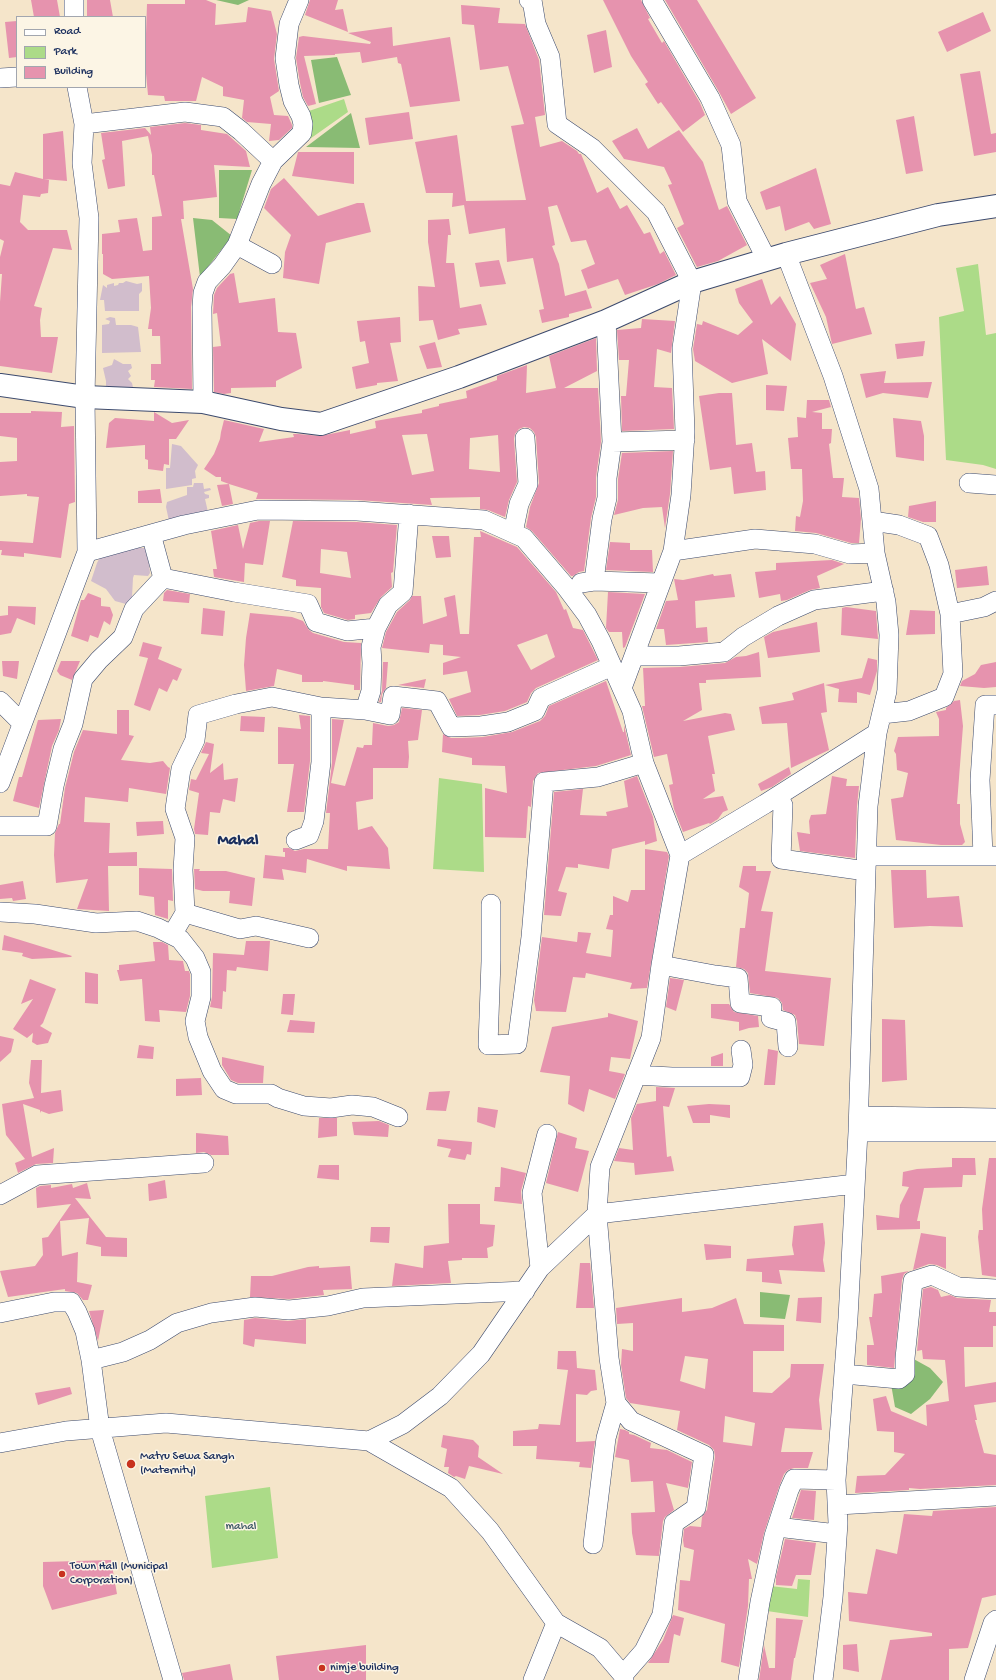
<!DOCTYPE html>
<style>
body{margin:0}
#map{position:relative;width:996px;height:1680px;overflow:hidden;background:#f5e5ca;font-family:"Gochi Hand",sans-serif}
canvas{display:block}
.legend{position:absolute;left:16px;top:16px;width:130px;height:72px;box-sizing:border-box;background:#fcf5e5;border:1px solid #a2a6af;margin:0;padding:5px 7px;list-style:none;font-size:12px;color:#1b2f5e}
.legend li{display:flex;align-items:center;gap:8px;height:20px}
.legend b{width:20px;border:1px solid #a2a6af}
</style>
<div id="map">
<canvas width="996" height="1680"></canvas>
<ul class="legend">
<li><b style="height:5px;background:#fff"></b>Road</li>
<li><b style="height:11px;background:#acdb88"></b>Park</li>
<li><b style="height:11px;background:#e693ae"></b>Building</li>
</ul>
</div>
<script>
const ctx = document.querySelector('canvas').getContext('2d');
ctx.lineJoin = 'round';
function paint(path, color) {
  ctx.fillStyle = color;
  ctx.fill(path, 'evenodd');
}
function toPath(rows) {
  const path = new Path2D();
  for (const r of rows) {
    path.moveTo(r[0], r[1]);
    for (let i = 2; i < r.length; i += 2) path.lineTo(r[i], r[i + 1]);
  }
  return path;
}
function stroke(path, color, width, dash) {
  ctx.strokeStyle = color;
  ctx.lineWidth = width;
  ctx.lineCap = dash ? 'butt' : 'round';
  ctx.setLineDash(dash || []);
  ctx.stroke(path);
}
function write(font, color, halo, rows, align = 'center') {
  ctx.font = font + ' "Gochi Hand",sans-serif';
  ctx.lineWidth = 3;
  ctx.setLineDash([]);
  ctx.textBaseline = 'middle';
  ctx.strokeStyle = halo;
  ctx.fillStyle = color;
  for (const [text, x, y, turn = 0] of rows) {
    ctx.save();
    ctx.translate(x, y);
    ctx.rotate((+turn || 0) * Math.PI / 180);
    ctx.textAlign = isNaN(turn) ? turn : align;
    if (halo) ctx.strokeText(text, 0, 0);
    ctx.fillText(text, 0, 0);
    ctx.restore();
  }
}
const industrial = toPath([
 [126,281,137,284,142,283,142,291,139,294,139,311,105,311,104,300,100,300,103,285,107,288,107,285,114,283,114,286,118,285,119,283,123,283],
 [110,317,115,318,116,325,131,325,138,327,141,352,102,353,102,325,109,324,110,321,105,319],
 [114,359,123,364,131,364,132,368,128,371,131,376,128,379,132,383,134,392,106,391,106,381,103,368,112,365],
 [172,444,181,446,198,465,195,471,196,478,192,479,192,485,166,489,166,468,170,468],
 [194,483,203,483,204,489,210,488,211,490,204,492,205,494,209,495,209,498,205,499,208,512,169,521,166,507,167,502,187,495,187,487,193,487],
 [118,548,145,548,149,564,150,573,148,576,134,575,133,578,132,597,126,604,115,601,106,589,91,581,97,563,102,553]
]);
const green = toPath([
 [344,99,348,112,290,153,306,112],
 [978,264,986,335,996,333,996,469,983,465,946,460,939,317,964,311,956,268],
 [439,778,482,784,484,872,433,869],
 [270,1487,278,1558,212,1568,205,1496],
 [798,1579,810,1580,808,1617,767,1611,770,1586,797,1589]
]);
const forest = toPath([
 [216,0,249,0,238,5],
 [337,57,351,95,319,103,311,60],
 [351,113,360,148,306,147],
 [219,170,252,170,237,219,219,218],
 [193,218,212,220,232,236,200,277],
 [760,1292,790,1295,785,1319,760,1317],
 [910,1357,930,1368,943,1382,930,1399,911,1414,895,1407,891,1384]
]);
const building = toPath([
 [31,0,57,0,60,17,34,17],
 [87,0,110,0,113,17,87,17],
 [185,0,206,0,216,4,215,25,246,22,248,7,271,11,277,34,274,59,279,91,270,97,274,115,288,116,292,125,292,128,279,140,269,141,271,124,247,122,242,118,244,100,223,96,223,87,202,77,196,101,165,101,164,96,148,95,145,63,147,4,185,4],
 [310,0,338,0,335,10,343,9,348,32,305,15],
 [603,0,641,0,650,18,648,19,662,43,664,41,700,103,705,115,683,132,661,102,658,104,645,84,648,82,631,56],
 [665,0,697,0,756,98,731,114,719,92],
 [461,5,500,8,498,23,525,24,539,60,545,115,535,117,540,147,562,141,577,151,579,154,581,154,597,193,608,187,620,209,627,205,644,234,650,232,660,254,664,251,676,275,658,284,625,295,618,279,588,289,581,270,595,264,586,240,571,242,557,205,548,207,555,245,552,246,559,264,565,296,586,290,592,308,569,314,569,317,542,323,539,310,544,309,533,258,507,262,505,228,469,234,464,205,452,207,453,193,426,193,415,142,457,135,466,201,526,200,511,126,524,124,508,66,480,70,474,25,462,24],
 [983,12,991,31,947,52,938,32],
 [17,21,17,57,9,58,5,22],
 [392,27,393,46,450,37,460,101,410,107,401,64,398,63,397,57,362,63,360,52,335,54,335,55,304,56,316,104,308,106,303,97,300,83,296,58,299,37,303,36,370,44,371,42,348,33],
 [606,30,612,67,594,73,587,35],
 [980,71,991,134,996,133,996,152,974,156,960,74],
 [409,112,413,139,369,145,365,118],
 [914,116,923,171,906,174,896,120],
 [185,123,201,125,201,130,227,134,246,151,250,167,214,165,217,197,183,201,184,219,181,219,193,289,191,307,192,389,154,387,155,380,151,380,151,364,161,364,160,336,152,336,152,329,148,329,151,308,149,276,112,279,103,274,103,254,102,254,102,234,120,232,118,220,137,218,143,251,152,250,152,217,162,216,154,175,152,175,152,155,148,136,122,141,125,186,108,189,102,160,105,159,101,133,145,128,151,135,150,127],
 [637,128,648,149,679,130,703,162,719,210,727,206,747,245,718,261,697,267,677,228,684,224,668,185,672,184,664,167,624,159,612,141],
 [63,131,67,181,44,179,49,180,48,193,41,194,40,197,23,195,20,222,28,230,67,230,72,250,53,248,34,306,42,308,40,320,41,337,58,337,52,373,0,366,0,302,2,274,0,274,0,257,4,241,0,239,0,184,10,186,15,172,43,179,43,134],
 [298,152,354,152,354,184,292,176],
 [816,168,831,224,814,229,809,222,785,231,780,206,766,210,760,192],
 [284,178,318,216,357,203,364,203,371,232,326,243,319,284,283,278,285,252,291,235,264,208,271,189],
 [449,219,451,235,448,235,446,263,454,263,460,308,481,304,487,325,458,329,460,334,438,340,433,320,419,321,418,286,435,287,428,242,428,220],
 [845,254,856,309,864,307,872,334,832,344,826,317,810,283,827,279,820,265],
 [499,260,506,284,480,287,475,263],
 [234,273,239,303,275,298,278,332,296,333,302,368,276,381,276,387,231,388,231,393,224,394,214,392,213,347,221,346,217,313,213,314,214,295,217,288,230,274],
 [762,279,771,305,780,296,796,324,791,361,762,339,768,374,732,383,695,361,693,349,697,324,702,325,703,321,738,335,753,322,739,303,735,289],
 [400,317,401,342,390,343,398,381,377,383,377,385,356,389,352,367,369,363,365,341,360,342,357,321],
 [642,319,675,321,671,353,657,349,654,387,672,388,674,429,622,431,621,396,626,396,629,360,619,360,617,330,641,328],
 [596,338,597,371,564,388,598,388,601,442,596,477,596,497,591,518,584,571,579,572,573,576,571,576,532,531,526,527,530,507,539,483,536,437,534,432,530,428,524,427,519,429,515,434,514,439,517,482,509,500,505,517,488,510,480,509,480,497,430,498,432,505,357,500,256,499,258,493,229,484,233,504,222,506,217,485,229,484,221,481,221,477,216,477,204,469,214,454,220,439,221,432,224,420,264,429,259,442,294,437,293,434,298,434,320,436,350,430,350,434,376,428,375,421,422,413,422,410,439,406,439,404,467,398,466,391,497,380,497,376,527,365,526,393,556,388,549,356],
 [427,434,434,471,412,475,402,435],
 [498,435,500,472,469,469,470,438],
 [925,341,923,356,897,359,895,344],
 [435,342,442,367,427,369,419,346],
 [886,371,884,383,932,382,928,398,883,393,866,398,860,374],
 [766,385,787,386,784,411,766,410],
 [719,393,732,393,736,445,752,443,756,472,765,471,766,490,734,494,731,467,710,470,699,396],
 [807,400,829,400,831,407,812,412,822,413,822,429,832,429,831,443,829,444,833,478,844,478,842,497,859,498,861,519,859,543,851,543,816,533,795,531,796,516,800,517,803,501,802,469,791,469,788,438,798,437,797,417,806,418],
 [31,411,62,412,61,427,74,426,75,502,69,504,61,558,24,553,24,557,1,555,2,550,0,550,0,541,33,543,39,497,27,496,27,494,0,496,0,462,17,461,17,438,0,436,0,413,31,413],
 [154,412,172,423,189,420,176,439,169,439,169,465,164,464,163,471,148,469,148,460,145,459,145,445,106,448,109,423,115,418,154,421],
 [893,418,921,421,924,436,924,461,896,457],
 [673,451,670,494,665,528,662,507,643,508,614,515,618,500,618,479,622,453],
 [160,489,162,503,138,503,138,491],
 [936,501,936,522,923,522,908,517,909,506],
 [259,521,270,521,263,565,245,563,244,582,214,577,213,569,217,569,211,531,238,525,243,549,250,523],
 [293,521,357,522,397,525,393,572,391,573,392,587,381,597,371,613,355,615,355,619,348,620,324,613,321,607,321,588,296,586,296,580,282,577],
 [321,549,347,552,351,578,320,573],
 [480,531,517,547,556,592,564,610,566,609,573,628,583,630,598,660,536,688,531,693,527,702,505,711,480,715,457,716,449,699,471,692,467,671,443,675,443,663,461,657,443,655,443,645,430,644,429,653,382,648,386,632,397,612,410,600,412,596,421,596,423,624,447,616,444,598,455,595,460,634,469,634,474,537,481,537],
 [547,634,555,657,531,670,517,645],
 [432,536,449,536,451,557,436,558],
 [610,542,630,543,630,550,652,550,653,572,606,570],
 [832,560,844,564,817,576,820,588,810,590,787,600,781,601,780,594,759,598,755,572,776,570,776,563],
 [987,566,989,585,957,588,955,570],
 [713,574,714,576,731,574,735,597,695,601,696,628,707,627,708,642,666,645,664,629,656,629,666,601,678,600,674,579,683,580],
 [167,590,190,594,189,603,163,601,164,593],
 [608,592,645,594,625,647,623,648,622,632,609,632,606,628],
 [88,593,101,598,101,606,110,607,113,615,110,625,104,621,98,638,90,635,88,642,71,636,81,600,84,600],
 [8,606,36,607,35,625,17,618,11,633,0,635,0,616,8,615],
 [846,607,876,611,878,639,841,635,842,608],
 [203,608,225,611,223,636,201,634],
 [910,610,935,611,935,634,906,635],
 [250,613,292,617,303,621,309,630,313,633,344,642,361,643,360,690,354,690,354,685,323,681,323,682,302,682,302,675,277,669,274,686,246,691,244,665,246,638],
 [817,622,820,652,768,658,764,637,773,632],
 [143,642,162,647,158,659,182,669,177,681,173,679,167,692,159,688,150,711,134,705,148,658,139,656],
 [759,652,761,677,706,680,706,683,699,683,702,710,683,721,725,713,731,714,735,730,708,736,715,774,712,774,715,791,703,799,723,796,728,810,723,812,718,819,710,824,709,823,683,832,674,809,669,785,673,784,667,754,654,757,642,706,645,706,643,668,680,667,725,663,736,657,746,656],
 [868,658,877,660,877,671,870,695,857,692,857,703,838,702,839,689,825,685,862,678],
 [2,661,19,661,17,679,3,676],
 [61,661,80,661,72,680,60,675,57,671],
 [383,662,388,662,386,688,382,694,381,702,379,702,382,691],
 [996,662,996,687,984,688,960,686,962,681,975,674,981,665],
 [426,679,424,688,398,685],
 [606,681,623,732,624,732,624,725,631,755,596,766,538,773,533,781,531,807,528,806,526,838,485,837,485,788,507,793,505,766,472,765,472,758,442,752,443,734,451,738,462,738,483,737,512,732,540,721,545,716,549,706],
 [824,683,827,712,821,713,829,750,791,768,787,723,762,724,759,707,794,700,792,693],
 [960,700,963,726,957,804,960,804,960,824,965,842,962,845,941,845,896,840,891,799,903,797,908,773,897,770,896,754,894,751,898,737,939,736,939,719,936,712,946,710,946,708,954,701],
 [402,708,422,710,418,740,408,741,409,757,408,768,373,768,373,799,356,802,358,830,372,826,388,848,390,869,347,866,347,871,307,859,306,873,282,869,284,880,263,878,265,855,285,857,285,852,283,852,283,848,289,848,295,851,304,849,328,849,330,813,326,813,332,763,332,719,344,720,331,783,345,786,357,747,363,748,364,745,372,745,373,723,388,726,394,725,399,722],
 [117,710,129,710,129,735,134,736,121,760,150,763,163,761,168,767,170,768,166,794,129,788,128,802,85,797,84,822,110,823,109,853,137,852,137,866,108,866,109,911,77,909,88,879,56,883,54,855,55,833,59,824,60,824,65,788,74,752,83,730,117,734],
 [299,715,310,716,310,761,304,812,287,812,294,764,278,764,278,727,301,729],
 [241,716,265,717,264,732,240,731],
 [61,719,59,730,52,746,39,808,13,801,19,777,22,777,38,720],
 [206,742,214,744,210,773,223,763,224,780,238,778,235,802,223,799,220,813,210,812,208,835,195,834,194,829,199,793,189,790,191,779,196,780,209,754,201,753],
 [789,767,791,774,772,787,761,791,758,784],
 [637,776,653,817,657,841,645,845,645,841,612,849,609,869,578,864,578,868,566,867,558,891,567,893,561,916,544,915,554,792,583,789,580,815,607,816,606,812,628,807,624,781],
 [832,776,847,779,846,786,859,786,857,806,855,858,800,851,797,832,810,834,809,821,811,815,826,814],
 [163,821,164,834,137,836,136,822],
 [645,849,667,852,669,856,647,988,630,989,632,983,586,973,585,978,573,977,566,1012,536,1011,534,1000,542,937,577,942,578,932,591,933,586,953,611,957,613,930,606,929,610,915,613,915,613,896,628,902,631,890,645,890],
 [743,866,756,866,756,871,771,871,761,911,773,912,765,971,831,978,824,1046,799,1044,797,1021,795,1015,783,1010,782,1003,778,998,750,993,748,973,744,969,736,967,740,928,745,928,749,893,739,887],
 [139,868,172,869,173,901,168,900,168,919,155,915,154,897,139,895],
 [194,869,200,869,199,871,226,871,255,878,252,906,229,903,230,891,203,891,195,889],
 [891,870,926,870,927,898,959,896,963,927,930,926,894,928],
 [23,881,26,899,13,901,12,898,0,899,0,885],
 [4,935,72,956,71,957,32,959,22,956,23,953,2,950],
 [246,941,270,941,268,971,237,967,236,971,227,970,226,992,223,991,222,1009,210,1007,212,997,213,953,244,955],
 [153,942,162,942,168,945,169,960,183,961,185,971,189,971,190,974,190,996,186,1012,159,1010,160,1022,145,1021,142,979,120,981,117,970,119,970,119,965,155,961],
 [85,972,98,974,98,1004,85,1003],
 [670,978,684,980,676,1011,666,1007],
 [30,979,56,989,43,1023,40,1026,52,1033,48,1043,37,1045,32,1042,33,1033,27,1038,13,1029,33,999,21,1004],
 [283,994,295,994,293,1015,281,1014],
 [711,1004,729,1004,734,1012,758,1016,759,1027,749,1028,739,1031,739,1022,711,1018],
 [608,1013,638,1021,630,1059,611,1057,609,1071,625,1074,615,1099,589,1089,584,1112,568,1104,570,1076,540,1072,552,1027,608,1017],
 [882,1019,905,1020,907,1080,882,1082],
 [290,1020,315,1022,314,1033,287,1032],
 [0,1036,14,1039,11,1052,0,1062],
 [139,1045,154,1047,153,1059,137,1058],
 [768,1049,778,1051,775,1085,764,1085],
 [723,1053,723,1066,711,1066,711,1057],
 [222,1057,264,1066,263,1083,238,1083,231,1080,222,1065],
 [31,1060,42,1060,41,1093,61,1090,63,1111,49,1114,41,1111,40,1113,40,1110,23,1104,32,1157,54,1148,53,1163,36,1164,18,1173,15,1163,25,1159,6,1135,2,1104,34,1098,29,1083],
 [201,1078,202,1095,176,1096,176,1079],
 [656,1087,675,1088,669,1107,663,1106,667,1157,671,1156,674,1171,635,1175,634,1163,614,1161,619,1148,633,1150,631,1118,637,1104,656,1101],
 [450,1091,446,1111,426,1110,429,1092],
 [709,1104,730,1105,730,1118,710,1115,710,1123,693,1123,687,1106],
 [478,1107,498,1110,495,1128,477,1122],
 [319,1118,337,1118,337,1136,318,1138],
 [379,1121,389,1125,388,1137,354,1135,352,1122],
 [558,1132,577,1138,575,1148,589,1151,578,1192,546,1183],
 [196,1133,228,1136,229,1155,211,1155,204,1152,196,1153],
 [438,1139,472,1142,471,1155,467,1154,465,1160,448,1157,451,1149,437,1146],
 [952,1158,975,1158,976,1175,963,1175,962,1187,924,1188,917,1221,920,1221,920,1229,877,1230,876,1215,899,1218,900,1205,909,1187,902,1186,903,1172,917,1169,952,1167],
 [989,1158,996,1158,996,1277,982,1275,978,1237,979,1230,983,1230,982,1209],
 [319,1165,339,1165,339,1180,317,1178],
 [501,1167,526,1173,521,1191,522,1204,494,1201,495,1187,500,1187],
 [165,1180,167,1198,149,1201,148,1184],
 [87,1183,91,1199,75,1198,106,1237,127,1238,127,1257,101,1256,101,1247,86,1244,89,1218,60,1221,62,1256,78,1252,77,1282,92,1285,88,1300,83,1300,77,1293,65,1291,65,1289,8,1297,0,1271,35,1266,43,1255,42,1238,48,1237,71,1204,37,1208,36,1188,40,1186,51,1185,51,1188,72,1184,73,1188],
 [448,1204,480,1204,480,1224,495,1225,493,1246,487,1248,488,1258,462,1258,462,1260,448,1261,451,1283,392,1286,395,1263,423,1268,424,1246,449,1243],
 [823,1223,825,1243,823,1260,825,1272,779,1270,782,1284,762,1282,762,1272,746,1271,747,1259,794,1255,792,1245,794,1226],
 [371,1227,390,1227,389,1243,370,1242],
 [921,1233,946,1237,946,1269,937,1265,929,1264,913,1270],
 [704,1244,731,1246,731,1258,706,1260],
 [580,1263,590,1263,594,1308,576,1308],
 [319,1266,319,1268,350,1266,352,1289,323,1290,324,1295,289,1299,250,1297,251,1276,272,1276,308,1267],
 [909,1271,904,1274,902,1280,894,1368,867,1365,867,1345,874,1345,869,1317,872,1317,874,1294,882,1293,881,1276],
 [931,1287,938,1290,941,1297,950,1295,957,1298,991,1300,989,1312,996,1312,996,1326,993,1326,993,1347,964,1347,965,1387,996,1382,996,1402,974,1405,977,1420,975,1420,984,1453,996,1455,996,1485,920,1489,909,1488,909,1490,855,1493,857,1476,885,1475,905,1454,894,1452,894,1432,877,1431,873,1399,886,1396,891,1411,927,1426,926,1405,949,1401,945,1360,923,1359,922,1350,917,1351,923,1289],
 [822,1297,821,1323,796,1321,798,1298],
 [682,1298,682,1312,712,1308,736,1298,744,1324,784,1325,784,1351,753,1351,753,1392,772,1393,790,1377,791,1364,824,1364,819,1400,822,1430,785,1428,781,1452,813,1452,808,1468,794,1468,788,1470,784,1474,779,1487,764,1533,757,1564,748,1559,752,1579,749,1579,748,1606,739,1667,721,1662,725,1624,678,1610,680,1580,690,1581,694,1550,684,1547,683,1540,684,1529,690,1526,701,1527,702,1517,707,1510,715,1457,714,1450,709,1445,677,1430,680,1411,630,1403,626,1398,621,1365,622,1349,633,1351,633,1323,617,1324,616,1308],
 [685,1356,708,1359,705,1389,680,1381],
 [725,1416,755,1423,752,1446,723,1442],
 [104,1310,98,1341,89,1311],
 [255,1318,288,1321,306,1319,306,1344,255,1339,254,1347,243,1344,244,1320],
 [558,1351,576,1351,577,1368,595,1370,597,1390,591,1391,587,1395,576,1394,576,1442,595,1441,591,1468,579,1467,580,1462,536,1459,537,1446,513,1446,513,1431,538,1429,539,1424,560,1425,568,1370,557,1369],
 [70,1387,72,1394,38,1405,35,1393],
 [620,1429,625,1430,629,1432,629,1434,634,1435,651,1443,650,1448,667,1450,692,1462,688,1488,666,1483,674,1510,665,1517,663,1521,659,1556,636,1555,632,1533,631,1513,655,1512,653,1481,631,1482,629,1460,615,1457],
 [443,1435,473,1440,479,1446,478,1457,503,1474,469,1466,465,1479,456,1476,454,1477,448,1473,449,1467,444,1467,447,1449,441,1447],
 [801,1490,816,1491,814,1520,792,1518],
 [996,1507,996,1595,982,1598,968,1648,949,1649,949,1680,881,1680,890,1640,932,1636,932,1633,849,1621,848,1592,867,1594,876,1549,897,1554,904,1514,932,1516,933,1511],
 [785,1539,816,1543,811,1575,796,1575,792,1586,776,1585,776,1577],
 [111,1560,117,1594,52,1610,43,1586,43,1562],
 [673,1615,684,1618,680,1636,674,1634,669,1663,648,1663,663,1640],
 [776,1618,803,1620,795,1658,794,1658,791,1680,759,1680,764,1645,769,1668,775,1668],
 [857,1644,859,1672,843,1669,843,1645],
 [366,1645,366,1680,279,1680,276,1656],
 [230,1664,233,1680,184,1680,182,1673]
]);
const minor = toPath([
 [74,0,74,17],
 [529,0,532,0,536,24,550,57,557,124,592,148,656,212,692,282,682,348,685,432,681,495,673,551,622,688],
 [652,0,710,98,731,145,737,201,767,260],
 [0,78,17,77],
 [84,124,185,112,223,117,241,131,273,161],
 [237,245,272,264],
 [786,254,833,376,869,489,875,553,886,602,889,635,887,691,877,733,868,806,858,1132,848,1318,836,1480,838,1523,833,1597,823,1680],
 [203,402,202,307,203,293,207,282,222,266,237,245,261,184,273,161,302,133,303,124,301,116,293,101,289,85,285,58,289,24,299,0],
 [612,442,685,440],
 [969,483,996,485],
 [872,521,899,525,928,536,939,565,950,614,953,674,944,697,909,711,882,714],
 [513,533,519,504,528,484,525,438],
 [151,534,163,578,234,592,308,604,316,622,347,631,376,628,388,605,403,592,409,514],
 [673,551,755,539,815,544,850,554,875,553],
 [87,552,184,525,258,510,357,511,484,520,524,538,566,587,587,615,601,641,632,711,644,763,680,855,661,965,651,1038,600,1167,597,1214,609,1358,616,1403,631,1421,704,1455,696,1508,674,1523,662,1615,644,1651,623,1675],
 [594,581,602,519,607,498,607,478,612,442,606,321],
 [581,583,594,581,660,583],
 [950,614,984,607,996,601],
 [634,656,679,656,724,652,743,637,778,616,814,600,884,591],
 [0,701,22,723],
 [365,710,371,691,372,663,371,647,376,628],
 [0,783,87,552,85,397,89,218,82,163,84,124,77,87],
 [778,796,783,805,781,859,866,871],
 [0,826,47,826,54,786,63,749,73,724,83,679,99,660,123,637,134,609,163,578],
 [296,840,309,835,314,821,321,762,321,707],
 [680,855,765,804,877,733],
 [866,856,995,856],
 [983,856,980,780,985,705,996,705],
 [491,904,491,961,488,1045,517,1044,531,937,544,782,598,777,644,763],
 [0,912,35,914,96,923,137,921,158,928,180,939,195,958,201,972,201,997,195,1021,198,1037,212,1071,224,1089,236,1094,271,1094,278,1098,304,1106,331,1108,352,1105,373,1107,398,1117],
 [185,913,240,929,256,926,309,938],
 [172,935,185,913,183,870,185,838,175,809,181,769,195,740,198,715,236,704,272,697,321,707,365,710,390,715,393,696,437,701,451,727,481,726,508,722,535,711,541,698,612,666],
 [661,965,715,975,738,978,740,1003,772,1007,771,1018,786,1022,788,1047],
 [636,1075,672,1077,740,1077,743,1065,741,1050],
 [859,1116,996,1118],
 [858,1132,996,1132],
 [0,1195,37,1175,204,1163],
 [540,1268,532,1193,547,1134],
 [0,1313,54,1302,71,1302,77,1312,85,1331,91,1360,100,1429,173,1680],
 [91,1360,123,1352,150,1340,177,1323,211,1313,255,1307,289,1310,328,1306,363,1298,525,1291],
 [844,1374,899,1379,905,1374,905,1358,913,1281,932,1275,958,1287,996,1289],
 [369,1441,451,1488,490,1531,556,1623,600,1648,623,1675,624,1680],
 [0,1443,66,1431,166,1423,369,1441,403,1424,440,1396,481,1354,540,1268,597,1214,855,1184],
 [838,1505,996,1496],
 [777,1527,837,1534],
 [593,1544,606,1438,616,1403],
 [533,1680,556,1623],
 [748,1680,760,1602,774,1536,789,1490,794,1479,836,1480],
 [974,1680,993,1623,996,1620]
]);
const major = toPath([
 [0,385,85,397,203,402,281,419,321,424,459,377,606,321,692,282,786,254,938,215,996,206]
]);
const markers = [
 [131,1464,5,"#c8321e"],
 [62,1574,4,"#c8321e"],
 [322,1668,4,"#c8321e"]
];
const poiNames = [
 ["Matru Sewa Sangh",140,1457],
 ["(Maternity)",140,1471],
 ["Town Hall (Municipal",70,1567],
 ["Corporation)",70,1581],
 ["nimje building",330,1668]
];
const parkNames = [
 ["mahal",241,1527]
];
const districtNames = [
 ["Mahal",238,842]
];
paint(industrial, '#d1bdcc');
paint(green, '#acdb88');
paint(forest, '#89bb74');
paint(building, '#e693ae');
stroke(minor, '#3c4a6e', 20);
stroke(major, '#3c4a6e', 24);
stroke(minor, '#fff', 19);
stroke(major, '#fff', 22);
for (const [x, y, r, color] of markers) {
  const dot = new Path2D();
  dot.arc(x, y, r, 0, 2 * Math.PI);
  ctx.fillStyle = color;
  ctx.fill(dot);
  stroke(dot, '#fcf5e5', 1.5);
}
write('12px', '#1b2f5e', '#fcf5e5', poiNames, 'left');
write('12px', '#3f5a68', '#fcf5e5', parkNames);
write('bold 16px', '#1b2f5e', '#fcf5e5', districtNames);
</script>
